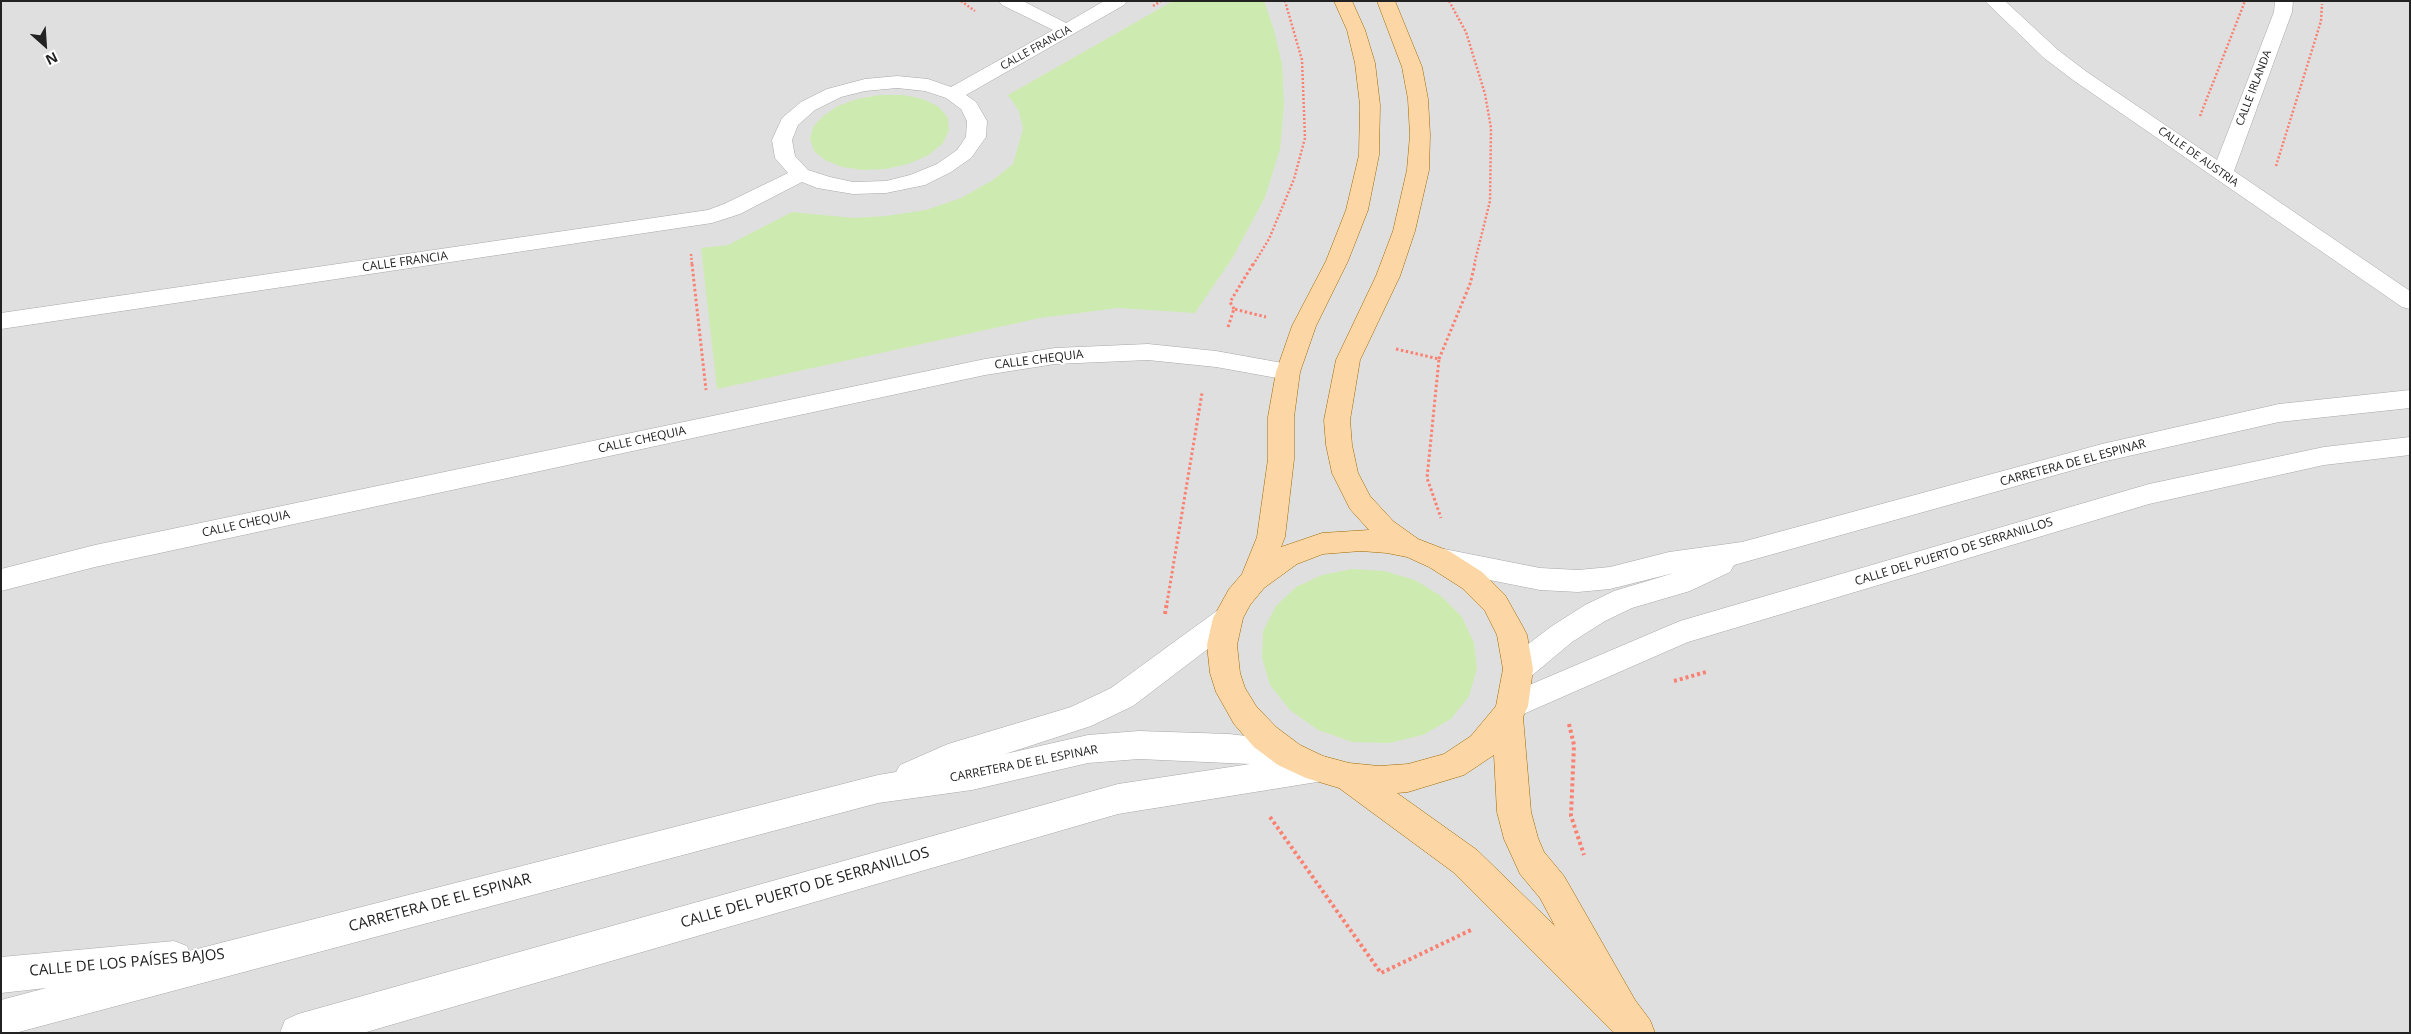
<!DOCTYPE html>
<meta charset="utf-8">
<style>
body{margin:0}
#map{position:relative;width:2411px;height:1034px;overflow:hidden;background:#f2efe9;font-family:"Open Sans",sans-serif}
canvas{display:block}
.frame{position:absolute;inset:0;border:2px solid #222;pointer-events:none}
.north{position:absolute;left:20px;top:20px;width:50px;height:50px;-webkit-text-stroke:4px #fff;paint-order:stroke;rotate:154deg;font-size:14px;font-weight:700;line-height:20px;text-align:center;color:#222}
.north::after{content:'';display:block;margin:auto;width:18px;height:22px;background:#222;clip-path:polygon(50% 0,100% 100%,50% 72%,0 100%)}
</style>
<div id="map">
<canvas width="2411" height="1034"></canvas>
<div class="frame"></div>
<div class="north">N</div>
</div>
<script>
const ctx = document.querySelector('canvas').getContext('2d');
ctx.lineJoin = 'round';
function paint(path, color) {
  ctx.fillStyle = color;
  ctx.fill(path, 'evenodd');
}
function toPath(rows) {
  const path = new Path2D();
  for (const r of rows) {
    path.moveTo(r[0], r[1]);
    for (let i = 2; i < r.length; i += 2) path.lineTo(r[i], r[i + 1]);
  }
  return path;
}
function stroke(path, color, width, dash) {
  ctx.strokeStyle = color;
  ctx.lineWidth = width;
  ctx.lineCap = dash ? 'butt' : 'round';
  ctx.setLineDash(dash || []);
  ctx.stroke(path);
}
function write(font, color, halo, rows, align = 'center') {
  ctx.font = font + ' "Open Sans",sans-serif';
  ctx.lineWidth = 4;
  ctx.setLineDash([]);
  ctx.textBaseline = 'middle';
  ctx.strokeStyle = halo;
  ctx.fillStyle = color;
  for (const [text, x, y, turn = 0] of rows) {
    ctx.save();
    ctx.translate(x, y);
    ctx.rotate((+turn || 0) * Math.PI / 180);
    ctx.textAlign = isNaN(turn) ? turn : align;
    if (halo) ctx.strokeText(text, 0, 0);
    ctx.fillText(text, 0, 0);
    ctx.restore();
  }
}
const residential = toPath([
 [1,1,2410,1,2410,1033,1,1033]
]);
const grass = toPath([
 [1173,1,1264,1,1274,30,1282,64,1284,105,1280,149,1265,197,1233,257,1195,313,1118,308,1040,318,717,389,701,248,728,245,792,212,854,218,886,216,926,210,961,198,993,180,1013,164,1023,129,1019,111,1008,95],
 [880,95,903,95,923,99,939,107,948,118,949,130,943,143,929,155,908,164,886,169,863,170,842,167,825,160,814,151,810,139,813,127,823,116,838,106,857,99],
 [1352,569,1384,571,1415,580,1441,596,1462,617,1474,643,1477,669,1469,696,1451,719,1423,735,1389,743,1352,742,1318,730,1290,710,1270,685,1262,658,1263,631,1276,606,1296,587,1322,575]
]);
const pathFar2 = toPath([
 [961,1,975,11],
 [1449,1,1466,32,1485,94,1491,128,1490,201,1474,265],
 [1153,6,1161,1],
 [2200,116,2245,1],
 [2276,166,2321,21,2322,4],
 [691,254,692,265],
 [1253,265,1269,239,1294,179,1305,138,1302,60,1285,1]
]);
const pathFar1 = toPath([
 [692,264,706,390],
 [1234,309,1230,302,1253,264],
 [1228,327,1234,309,1266,317],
 [1396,349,1439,359,1427,478,1441,518],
 [1439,359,1470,284,1475,264],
 [1167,603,1202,393]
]);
const path = toPath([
 [1165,614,1167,602],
 [1674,681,1706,672],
 [1569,724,1574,745,1571,816,1584,855],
 [1270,817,1381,973,1471,930]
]);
const minor = toPath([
 [999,1,1023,1,1066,23,1104,1,1127,1,1124,5,966,95,976,102,987,121,986,137,971,158,951,172,925,185,886,193,853,194,817,188,802,182,740,214,712,223,1,329,1,313,708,210,724,204,788,173,775,158,772,140,782,118,801,102,827,89,865,79,897,76,928,79,951,87,1053,30,1002,5,999,1],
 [897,88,925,91,946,98,961,109,967,121,966,137,957,150,937,164,910,175,886,181,853,182,830,177,808,170,795,156,792,140,798,125,815,110,841,97,865,91,897,88],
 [1985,1,2005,1,2058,50,2087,72,2217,160,2274,12,2275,1,2293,1,2292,12,2234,171,2410,291,2410,309,2402,307,2073,80,2044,58,1985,1],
 [1148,344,1216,351,1288,364,1297,366,1300,372,1297,378,1288,380,1216,367,1148,360,1055,364,985,375,95,567,1,591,1,569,95,545,985,359,1055,348,1148,344],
 [2410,390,2410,408,2279,422,2102,462,1734,565,1730,572,1690,591,1632,608,1605,621,1572,642,1529,678,1518,681,1507,678,1503,669,1507,660,1552,626,1585,605,1614,591,1674,573,1610,589,1578,592,1540,590,1439,570,1429,567,1425,559,1429,551,1439,548,1540,568,1578,570,1610,567,1669,552,1742,542,2102,444,2279,404,2410,390],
 [2410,437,2410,455,2324,465,2149,504,1688,642,1512,719,1501,715,1496,706,1501,697,1680,621,2149,484,2324,447,2410,437],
 [1228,606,1238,610,1243,618,1238,626,1133,706,1091,726,1005,754,1088,735,1139,731,1229,734,1289,741,1300,745,1305,756,1317,754,1328,758,1333,768,1328,778,1317,782,1118,814,363,1033,280,1033,285,1020,298,1014,1118,784,1250,764,1139,759,1088,763,972,790,878,803,15,1033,1,1033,1,1000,46,988,1,993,1,957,174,941,187,946,189,951,878,775,896,772,900,765,948,744,1071,707,1111,688,1218,610,1228,606]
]);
const major = toPath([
 [1334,1,1352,1,1365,30,1375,63,1380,105,1379,155,1368,210,1348,261,1316,326,1300,372,1294,417,1294,459,1285,537,1281,547,1322,533,1369,530,1350,509,1332,473,1326,445,1324,420,1336,360,1376,276,1393,231,1407,170,1410,135,1408,99,1402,67,1377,1,1395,1,1422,67,1428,99,1430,135,1429,170,1415,231,1400,276,1360,360,1350,420,1352,445,1358,473,1370,496,1393,521,1418,539,1449,551,1482,572,1505,595,1523,627,1527,635,1533,669,1528,706,1523,717,1531,812,1538,838,1544,852,1564,876,1635,1000,1650,1020,1655,1033,1614,1033,1453,872,1339,788,1306,778,1278,765,1254,747,1234,724,1216,692,1210,673,1207,645,1213,618,1229,589,1242,574,1257,537,1268,459,1268,417,1276,372,1292,326,1326,261,1346,210,1359,155,1360,105,1355,63,1347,30,1334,1],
 [1361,551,1387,553,1407,557,1429,567,1462,588,1485,611,1497,635,1503,669,1496,706,1471,736,1444,754,1408,764,1379,766,1349,763,1323,756,1300,745,1276,727,1256,706,1245,688,1240,673,1237,645,1243,618,1250,605,1264,588,1297,564,1323,554,1361,551],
 [1494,755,1497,812,1504,839,1520,874,1540,898,1555,926,1477,850,1397,793,1408,792,1464,775,1494,755]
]);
const farStreetnames = [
 ["CALLE FRANCIA",1036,48,-29],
 ["CALLE IRLANDA",2254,88,-69],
 ["CALLE DE AUSTRIA",2198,157,35]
];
const streetNames = [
 ["CALLE FRANCIA",405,262,-8],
 ["CALLE CHEQUIA",1039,360,-7],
 ["CALLE CHEQUIA",642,440,-12],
 ["CARRETERA DE EL ESPINAR",2073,463,-15],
 ["CALLE CHEQUIA",246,524,-12],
 ["CALLE DEL PUERTO DE SERRANILLOS",1954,552,-17],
 ["CARRETERA DE EL ESPINAR",1024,764,-11]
];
const nearStreetnames = [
 ["CALLE DEL PUERTO DE SERRANILLOS",805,888,-16],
 ["CARRETERA DE EL ESPINAR",440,903,-15],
 ["CALLE DE LOS PAÍSES BAJOS",127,963,-5]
];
paint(residential, '#e0dfdf');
paint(grass, '#cdebb0');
stroke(minor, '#a9a9a9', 1);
stroke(major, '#a06b00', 1);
stroke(pathFar2, '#fa8072', 2.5, [2, 2]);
stroke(pathFar1, '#fa8072', 3, [2.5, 2.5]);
stroke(path, '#fa8072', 4, [3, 3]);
paint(minor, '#fff');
paint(major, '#fcd6a4');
write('11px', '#222', '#fff', farStreetnames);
write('12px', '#222', '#fff', streetNames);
write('15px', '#222', '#fff', nearStreetnames);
</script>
